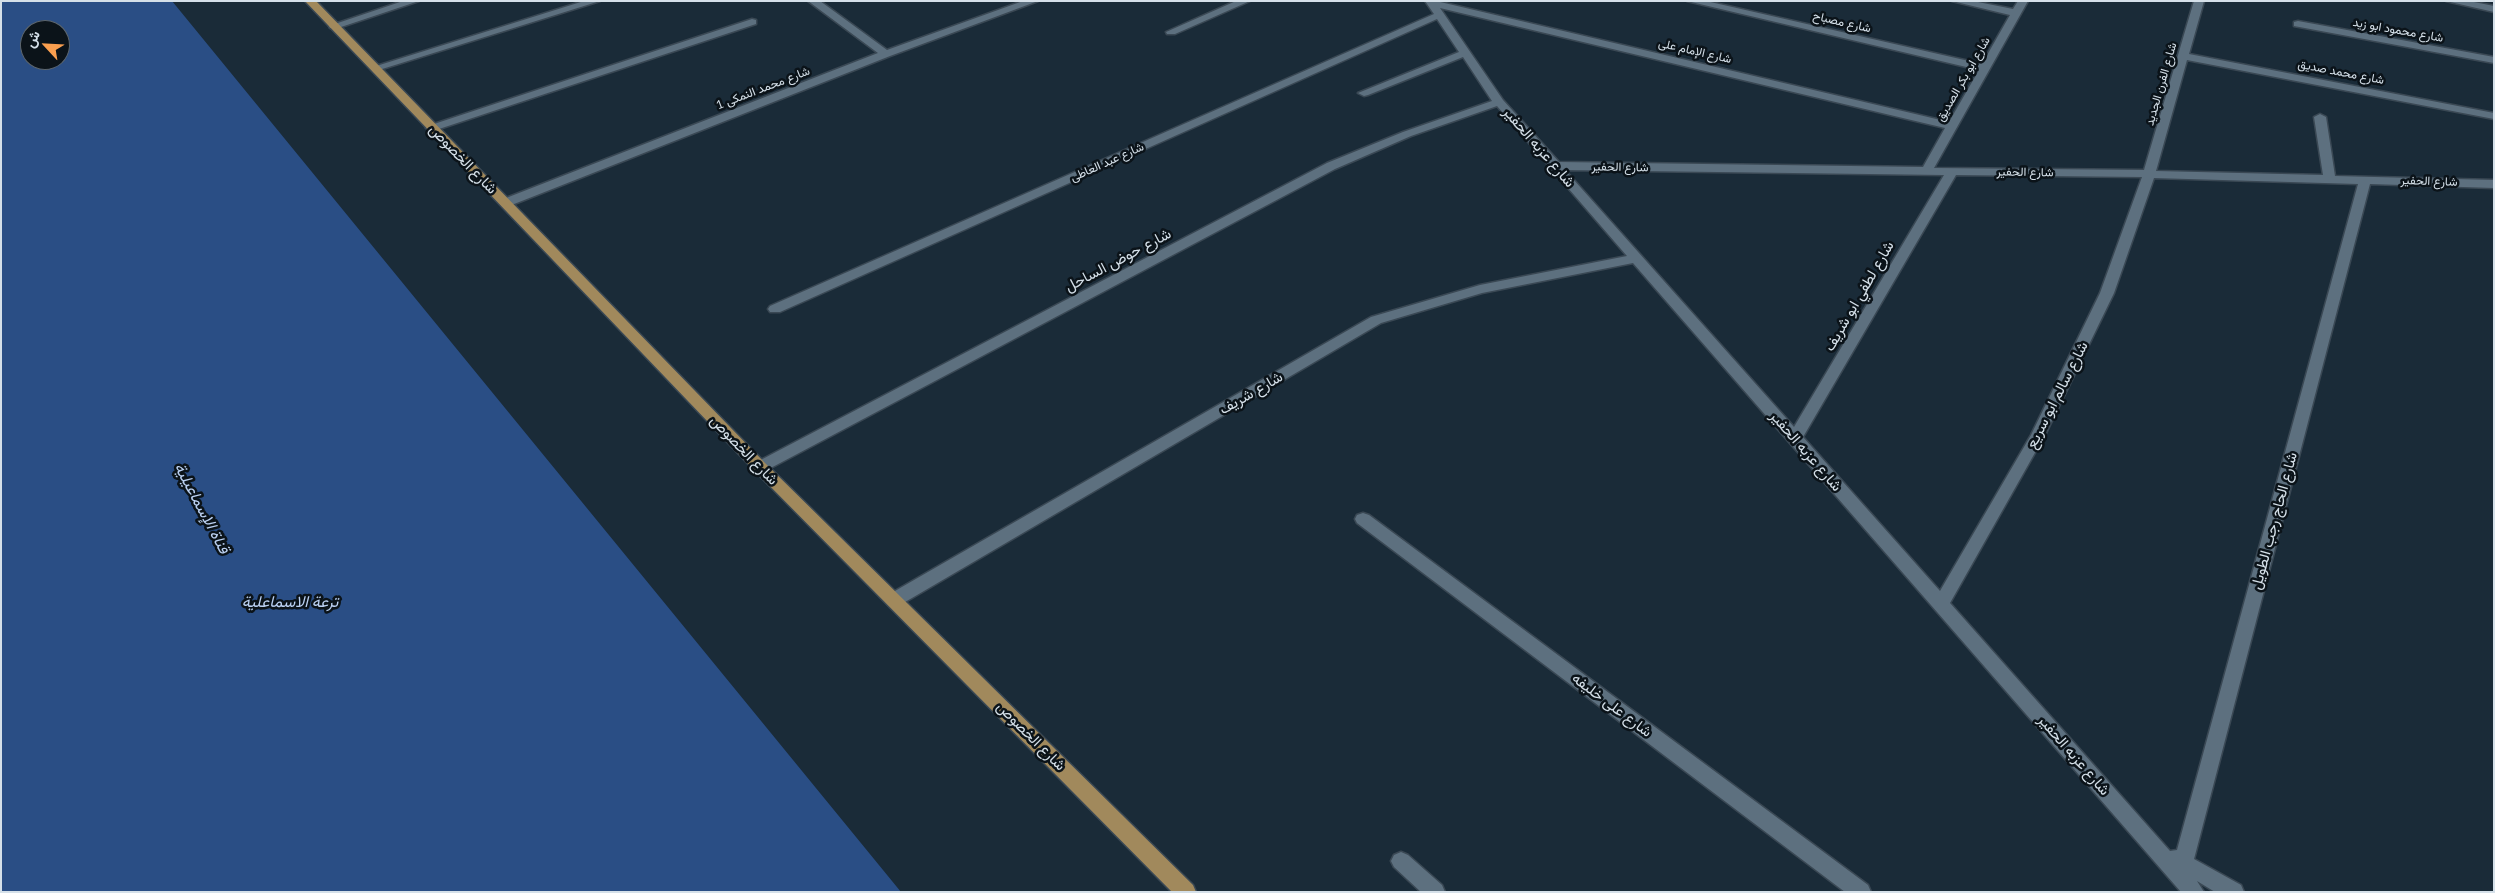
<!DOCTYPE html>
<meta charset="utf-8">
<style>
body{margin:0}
#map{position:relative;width:2495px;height:893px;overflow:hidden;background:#1a2b38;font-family:Lato,Vazirmatn,sans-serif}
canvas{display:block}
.frame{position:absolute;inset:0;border:2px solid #d5e0e9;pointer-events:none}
.north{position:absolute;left:20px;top:20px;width:50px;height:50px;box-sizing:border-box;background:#0b1319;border:1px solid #5c656c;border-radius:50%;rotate:295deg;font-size:14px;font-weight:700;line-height:20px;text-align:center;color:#d5e0e9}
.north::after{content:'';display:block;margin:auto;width:18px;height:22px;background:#fa9f4f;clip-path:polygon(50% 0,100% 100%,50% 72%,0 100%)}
</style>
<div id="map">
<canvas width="2495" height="893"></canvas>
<div class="frame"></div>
<div class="north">ش</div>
</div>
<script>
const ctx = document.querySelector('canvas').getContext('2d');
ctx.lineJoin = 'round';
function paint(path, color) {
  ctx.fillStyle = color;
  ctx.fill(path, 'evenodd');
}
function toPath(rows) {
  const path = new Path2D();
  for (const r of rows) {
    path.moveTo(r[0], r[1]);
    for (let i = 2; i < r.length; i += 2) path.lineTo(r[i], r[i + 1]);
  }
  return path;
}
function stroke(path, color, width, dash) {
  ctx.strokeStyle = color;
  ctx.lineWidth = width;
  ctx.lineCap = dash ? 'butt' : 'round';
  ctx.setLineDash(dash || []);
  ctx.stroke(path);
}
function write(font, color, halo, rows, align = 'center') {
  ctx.font = font + ' Lato,Vazirmatn,sans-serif';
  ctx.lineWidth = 5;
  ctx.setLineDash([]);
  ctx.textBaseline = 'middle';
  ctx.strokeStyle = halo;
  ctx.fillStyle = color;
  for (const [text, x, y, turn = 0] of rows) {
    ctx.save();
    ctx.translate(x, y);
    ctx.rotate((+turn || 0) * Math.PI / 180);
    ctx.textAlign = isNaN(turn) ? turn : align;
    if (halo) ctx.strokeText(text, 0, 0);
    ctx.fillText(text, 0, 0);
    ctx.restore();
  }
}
const water = toPath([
 [1,1,172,1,901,892,1,892],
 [30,30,60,30,60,60,30,60]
]);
const minor = toPath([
 [403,1,419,1,338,28,330,28,329,26,403,1],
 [584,1,600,1,379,70,375,71,370,68,584,1],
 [808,1,820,1,887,50,1023,1,1038,1,890,56,509,206,505,207,499,203,501,200,878,53,808,1],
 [1236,1,1250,1,1175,34,1167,34,1166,32,1236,1],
 [1425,1,1436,1,1949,122,1979,70,1687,1,1706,1,1982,64,2010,15,1952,1,1973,1,2013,9,2018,1,2028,1,1934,168,2144,170,2194,1,2204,1,2189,54,2494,113,2494,119,2187,60,2156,171,2323,175,2314,117,2320,114,2326,117,2335,176,2494,180,2494,188,2370,184,2194,859,2241,885,2244,892,2215,892,2197,881,2204,892,2181,892,1633,263,1482,293,1381,323,900,605,894,606,888,605,886,600,888,595,1371,317,1480,285,1627,256,1497,106,1411,136,1335,169,765,471,755,471,752,467,755,463,1327,163,1403,132,1492,101,1463,57,1368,95,1364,96,1358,93,1459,52,1437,19,780,312,770,312,768,309,770,306,1434,14,1425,1],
 [1440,8,1945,128,1923,167,1559,162,1503,100,1440,8],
 [1565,170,1944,175,1794,427,1565,170],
 [1956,175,2142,177,2100,293,2031,435,1940,591,1803,437,1956,175],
 [2154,178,2358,184,2177,850,2170,851,1950,603,2045,435,2114,293,2154,178],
 [2446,1,2469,1,2494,6,2494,12,2446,1],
 [752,19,756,20,756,24,436,130,432,131,426,128,428,126,752,19],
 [2298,21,2494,57,2494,63,2294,26,2294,22,2298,21],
 [1363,513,1369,515,1868,885,1871,892,1845,892,1357,523,1355,519,1357,515,1363,513],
 [1401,852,1408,855,1442,885,1445,892,1421,892,1394,867,1391,861,1394,855,1401,852]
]);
const major = toPath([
 [305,1,316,1,765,463,1193,885,1196,892,1172,892,755,471,305,1]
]);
const farStreetnames = [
 ["شارع مصباح",1842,22,13],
 ["شارع محمود ابو زيد",2398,30,10],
 ["شارع الإمام على",1695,51,13],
 ["شارع محمد صديق",2341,72,11],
 ["شارع ابو بكر الصديق",1963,79,-60],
 ["شارع الفرن الجديد",2161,84,-74],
 ["شارع محمد النمكى 1",763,88,-21],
 ["شارع عبد العاطى",1107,162,-24],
 ["شارع الحفير",1620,167,1],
 ["شارع الحفير",2025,172,1],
 ["شارع الحفير",2429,181,2]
];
const streetNames = [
 ["شارع عزبه الحفير",1539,147,49],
 ["شارع الخصوص",463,159,46],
 ["شارع حوض الساحل",1118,260,-28],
 ["شارع لطفي ابو شريف",1859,296,-60],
 ["شارع شريف",1251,393,-30],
 ["شارع سالم ابو سريع",2057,395,-63],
 ["شارع الخصوص",744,450,46],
 ["شارع عزبه الحفير",1806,451,49],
 ["شارع الحاج رجب الطويل",2274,521,-75],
 ["شارع على خليفه",1612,705,37],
 ["شارع الخصوص",1031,736,45],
 ["شارع عزبه الحفير",2074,755,49]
];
const waterNames = [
 ["قناة الإسماعيلية",202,508,62],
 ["ترعة الاسماعلية",290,602]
];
paint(water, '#2a4e85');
stroke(minor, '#3a4854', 3);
stroke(major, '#3a4854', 3);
paint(minor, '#5d707f');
paint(major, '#a1895c');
write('12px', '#d5e0e9', '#0b1319', farStreetnames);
write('15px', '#d5e0e9', '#0b1319', streetNames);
write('italic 16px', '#bbd1f2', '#0b1319', waterNames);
</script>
